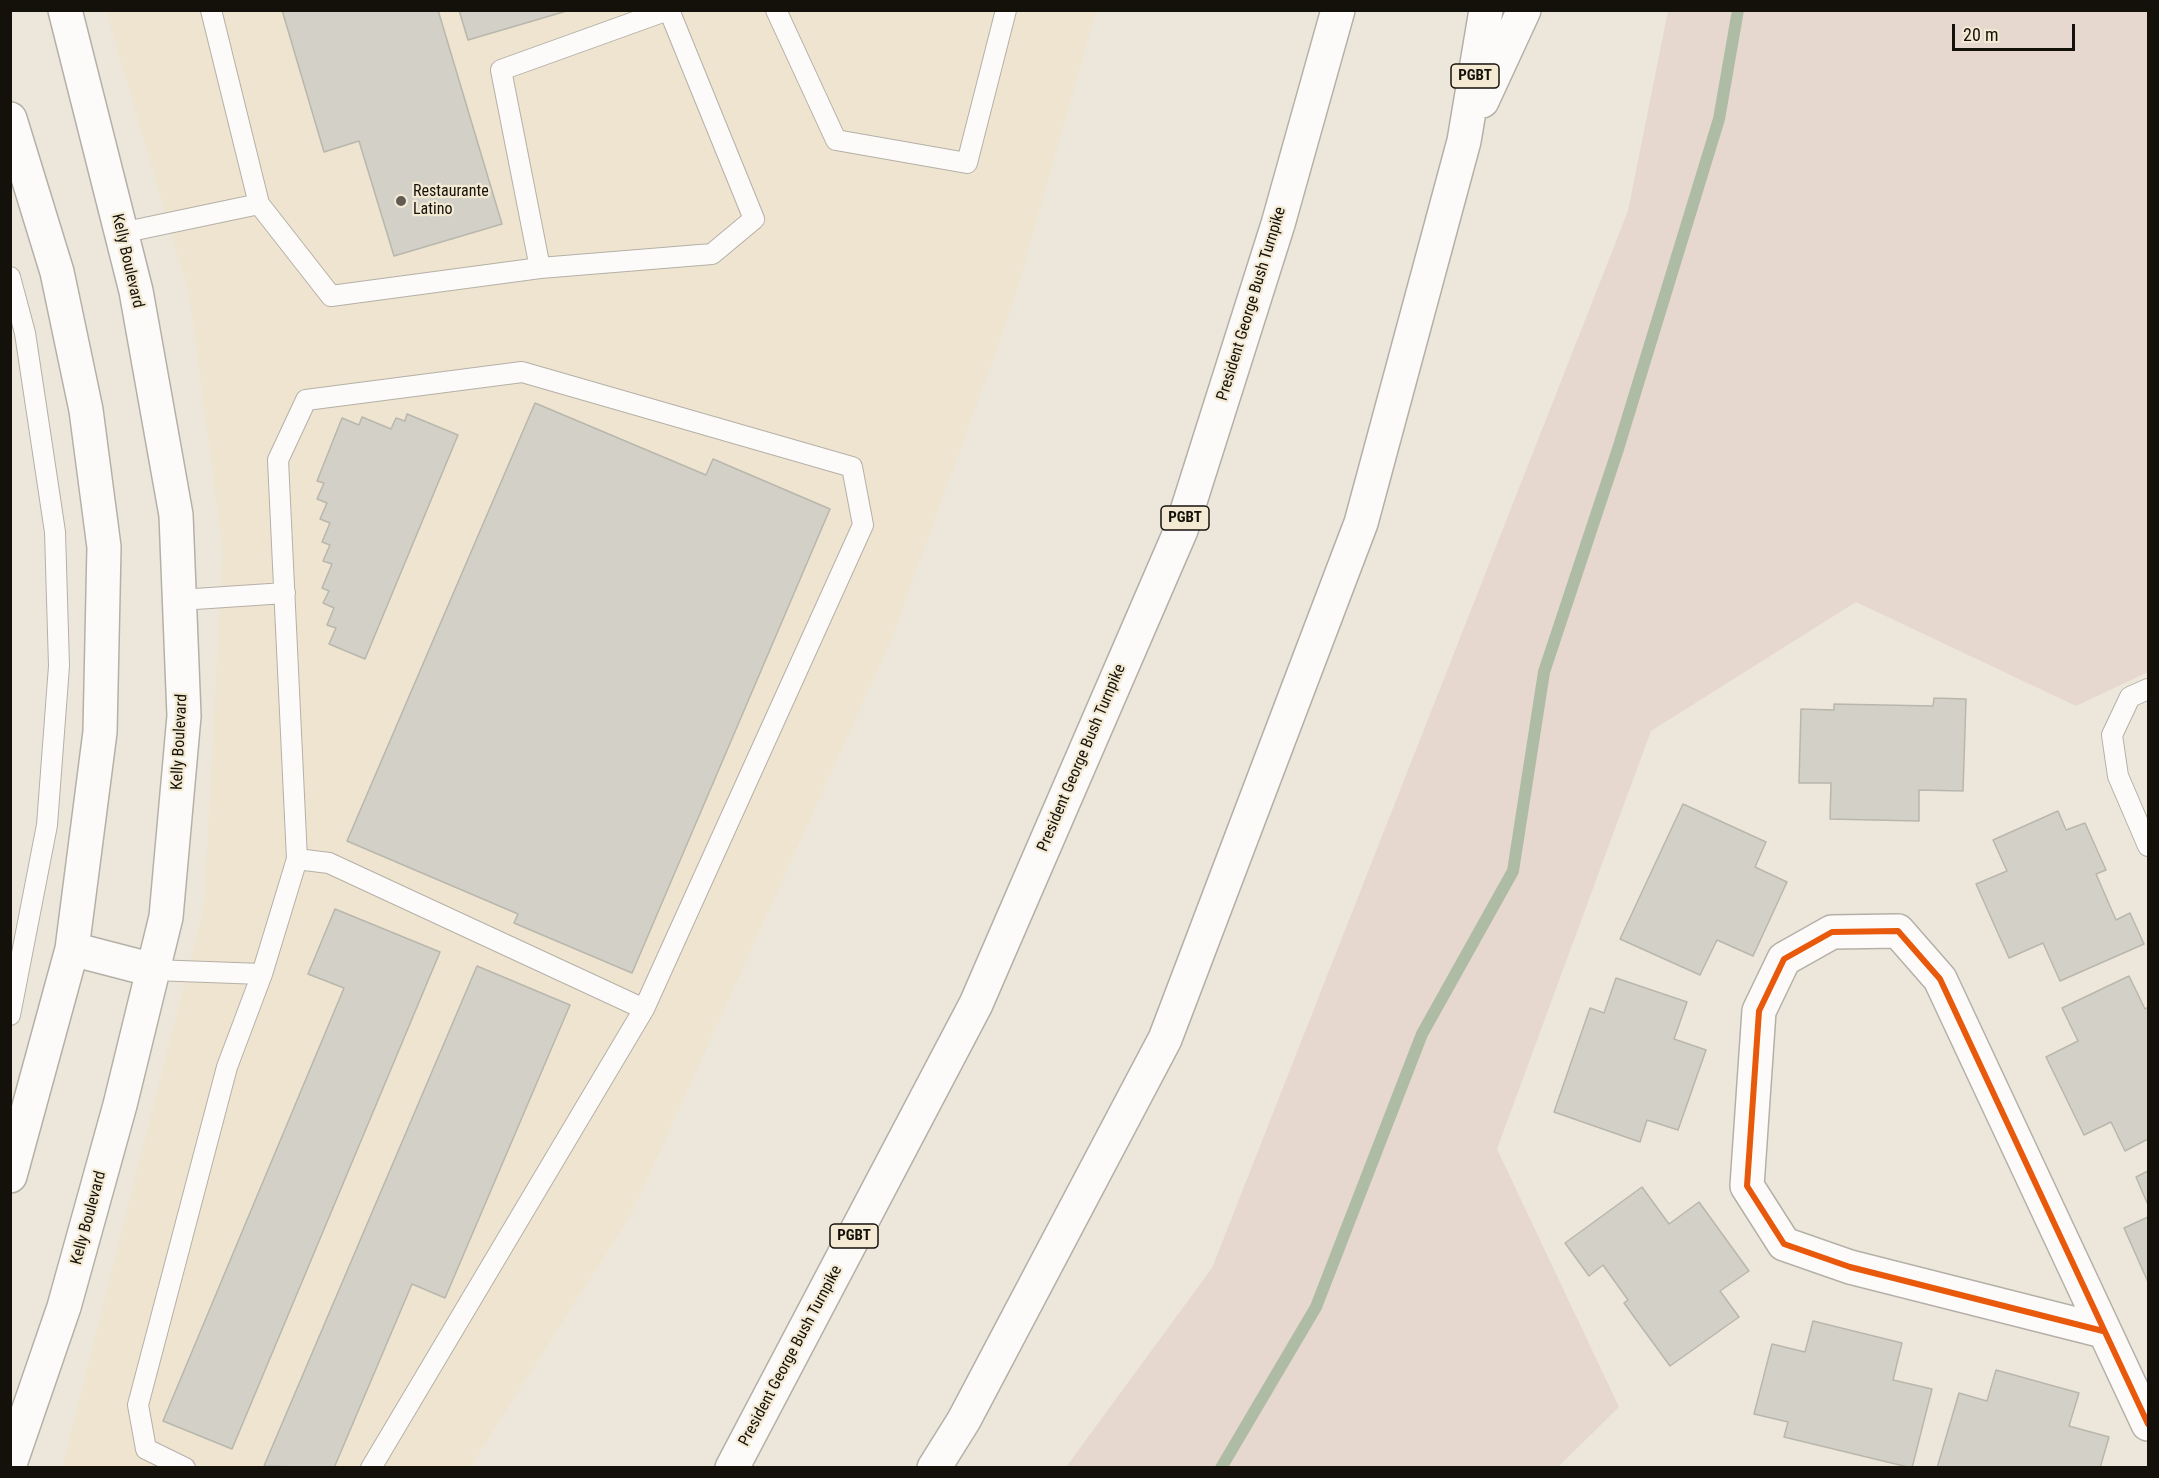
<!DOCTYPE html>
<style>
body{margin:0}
#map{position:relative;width:2159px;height:1478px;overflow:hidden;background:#ede7db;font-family:"Roboto Condensed",sans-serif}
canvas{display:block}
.frame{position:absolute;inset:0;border:12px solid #14110a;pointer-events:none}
.scale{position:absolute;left:1952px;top:24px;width:123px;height:27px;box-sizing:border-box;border:3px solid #14110a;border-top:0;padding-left:8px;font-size:18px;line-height:21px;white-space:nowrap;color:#14110a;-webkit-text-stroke:4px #f4ead4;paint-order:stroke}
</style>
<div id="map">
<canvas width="2159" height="1478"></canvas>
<div class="frame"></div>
<div class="scale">20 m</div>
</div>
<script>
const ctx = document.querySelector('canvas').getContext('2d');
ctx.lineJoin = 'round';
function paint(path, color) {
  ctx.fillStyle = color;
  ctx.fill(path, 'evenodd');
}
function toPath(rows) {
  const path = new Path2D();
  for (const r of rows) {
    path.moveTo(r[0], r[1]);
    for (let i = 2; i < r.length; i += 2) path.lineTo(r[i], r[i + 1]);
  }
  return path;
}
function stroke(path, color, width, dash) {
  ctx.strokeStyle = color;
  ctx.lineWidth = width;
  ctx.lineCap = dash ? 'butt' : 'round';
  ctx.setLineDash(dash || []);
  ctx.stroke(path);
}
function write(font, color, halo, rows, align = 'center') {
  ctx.font = font + ' "Roboto Condensed",sans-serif';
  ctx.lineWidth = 4.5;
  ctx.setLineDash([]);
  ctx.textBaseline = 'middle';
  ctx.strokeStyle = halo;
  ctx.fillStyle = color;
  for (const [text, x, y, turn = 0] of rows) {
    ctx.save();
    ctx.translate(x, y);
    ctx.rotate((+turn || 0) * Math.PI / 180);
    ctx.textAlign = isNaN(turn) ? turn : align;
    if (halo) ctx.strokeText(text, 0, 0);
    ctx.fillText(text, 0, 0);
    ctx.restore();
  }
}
const built = toPath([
 [106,11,1096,11,1013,304,891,640,632,1213,470,1467,62,1468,204,906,223,551,189,293]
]);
const green = toPath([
 [1668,11,2148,11,2148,672,2076,706,1856,602,1651,731,1497,1149,1619,1407,1558,1467,1066,1467,1212,1268,1628,211]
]);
const stream = toPath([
 [1221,1468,1316,1307,1422,1034,1513,871,1544,672,1618,449,1719,119,1738,10]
]);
const building = toPath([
 [282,10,438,10,502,224,394,256,359,141,324,152,282,10],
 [459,10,570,10,468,40,459,10],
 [535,403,706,475,713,459,830,509,632,973,514,923,518,914,347,841,535,403],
 [407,414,458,435,365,659,329,644,336,628,327,625,334,608,323,603,329,591,322,588,332,564,323,561,330,545,322,542,330,523,320,519,327,503,317,499,324,483,317,481,342,418,359,425,362,417,391,429,396,418,405,421,407,414],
 [1934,698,1966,699,1963,791,1919,790,1919,821,1830,819,1831,783,1799,783,1801,709,1834,710,1834,704,1933,706,1934,698],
 [1683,804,1766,842,1755,867,1787,882,1753,956,1717,940,1700,975,1620,939,1683,804],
 [2058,811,2066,830,2085,823,2106,870,2096,874,2116,920,2130,913,2144,944,2060,981,2043,943,2009,958,1976,884,2007,871,1993,840,2058,811],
 [335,909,440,952,232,1449,163,1421,344,988,308,974,335,909],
 [477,966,570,1005,445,1298,412,1284,334,1468,264,1466,477,966],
 [2129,976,2145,1009,2148,1007,2148,1139,2125,1151,2111,1122,2084,1135,2046,1057,2078,1041,2062,1008,2129,976],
 [1616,978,1687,1002,1674,1039,1706,1050,1678,1130,1647,1120,1640,1142,1554,1112,1590,1008,1604,1013,1616,978],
 [2148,1171,2148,1205,2136,1177,2148,1171],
 [1642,1187,1669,1224,1699,1202,1749,1271,1720,1291,1739,1317,1670,1366,1624,1303,1628,1300,1603,1265,1589,1276,1565,1243,1642,1187],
 [2148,1217,2148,1282,2124,1228,2148,1217],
 [1813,1321,1902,1343,1893,1380,1932,1389,1912,1468,1784,1437,1788,1422,1754,1414,1772,1344,1805,1352,1813,1321],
 [1996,1370,2079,1393,2069,1426,2109,1437,2100,1468,1937,1468,1959,1393,1987,1401,1996,1370]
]);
const lane = toPath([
 [776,10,836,140,967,163,1006,10],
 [259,204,331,296,540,268,501,70,668,10],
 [121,233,259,204,211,10],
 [540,268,712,254,754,219,669,10],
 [10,277,25,333,55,532,59,666,47,825,10,1015],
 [180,600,285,593],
 [2148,689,2130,697,2112,735,2118,776,2148,846],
 [297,859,329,863,644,1009],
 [153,970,262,974],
 [185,1468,146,1449,138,1405,227,1067,262,974,297,859,278,460,306,400,522,372,852,467,863,525,644,1009,371,1468]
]);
const street = toPath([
 [2103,1331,1850,1267,1784,1244,1747,1186,1759,1011,1784,959,1832,932,1898,931,1940,979,2148,1424]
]);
const secondary = toPath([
 [10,119,57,272,86,410,104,547,100,732,72,949,10,1176],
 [72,949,153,970],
 [10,1464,64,1307,120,1105,166,917,184,716,176,515,136,291,65,10]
]);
const highway = toPath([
 [1482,101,1524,10],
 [732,1468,976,1004,1181,530,1278,224,1338,10],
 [934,1468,964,1420,1165,1039,1361,523,1464,141,1486,10]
]);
const cycleway = toPath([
 [2103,1331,1850,1267,1784,1244,1747,1186,1759,1011,1784,959,1832,932,1898,931,1940,979,2148,1424]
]);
const markers = [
 [401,201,6,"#605c53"]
];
const shields = [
 [1475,76,48],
 [1185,518,48],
 [854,1236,48]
];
const shieldNames = [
 ["PGBT",1475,76],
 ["PGBT",1185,518],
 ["PGBT",854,1236]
];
const poiNames = [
 ["Restaurante",413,192],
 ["Latino",413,210]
];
const streetNames = [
 ["Kelly Boulevard",127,261,77],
 ["President George Bush Turnpike",1252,304,-73],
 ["Kelly Boulevard",180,742,-87],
 ["President George Bush Turnpike",1082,758,-67],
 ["Kelly Boulevard",89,1218,-75],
 ["President George Bush Turnpike",791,1356,-62]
];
paint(built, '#eee4cf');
paint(green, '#e7d8cf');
stroke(stream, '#aebca6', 12);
paint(building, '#d3d1c7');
stroke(building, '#b9b7ad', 1.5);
stroke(lane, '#b5b0a7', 22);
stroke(street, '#b5b0a7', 36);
stroke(secondary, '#b5b0a7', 36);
stroke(highway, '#b5b0a7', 36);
stroke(lane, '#fcfbfa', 20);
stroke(street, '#fcfbfa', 33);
stroke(secondary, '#fcfbfa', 33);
stroke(highway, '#fcfbfa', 33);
stroke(cycleway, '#e8590c', 6);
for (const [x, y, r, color] of markers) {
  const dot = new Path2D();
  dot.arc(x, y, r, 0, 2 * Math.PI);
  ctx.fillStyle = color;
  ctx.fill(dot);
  stroke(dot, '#f4ead4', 2);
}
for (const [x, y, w] of shields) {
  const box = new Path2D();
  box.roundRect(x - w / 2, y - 12, w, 24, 4.5);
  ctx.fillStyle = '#f4ead4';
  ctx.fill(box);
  stroke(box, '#14110a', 1.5);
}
write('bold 15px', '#14110a', null, shieldNames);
write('16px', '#14110a', '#f4ead4', poiNames, 'left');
write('16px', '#14110a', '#f4ead4', streetNames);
</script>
